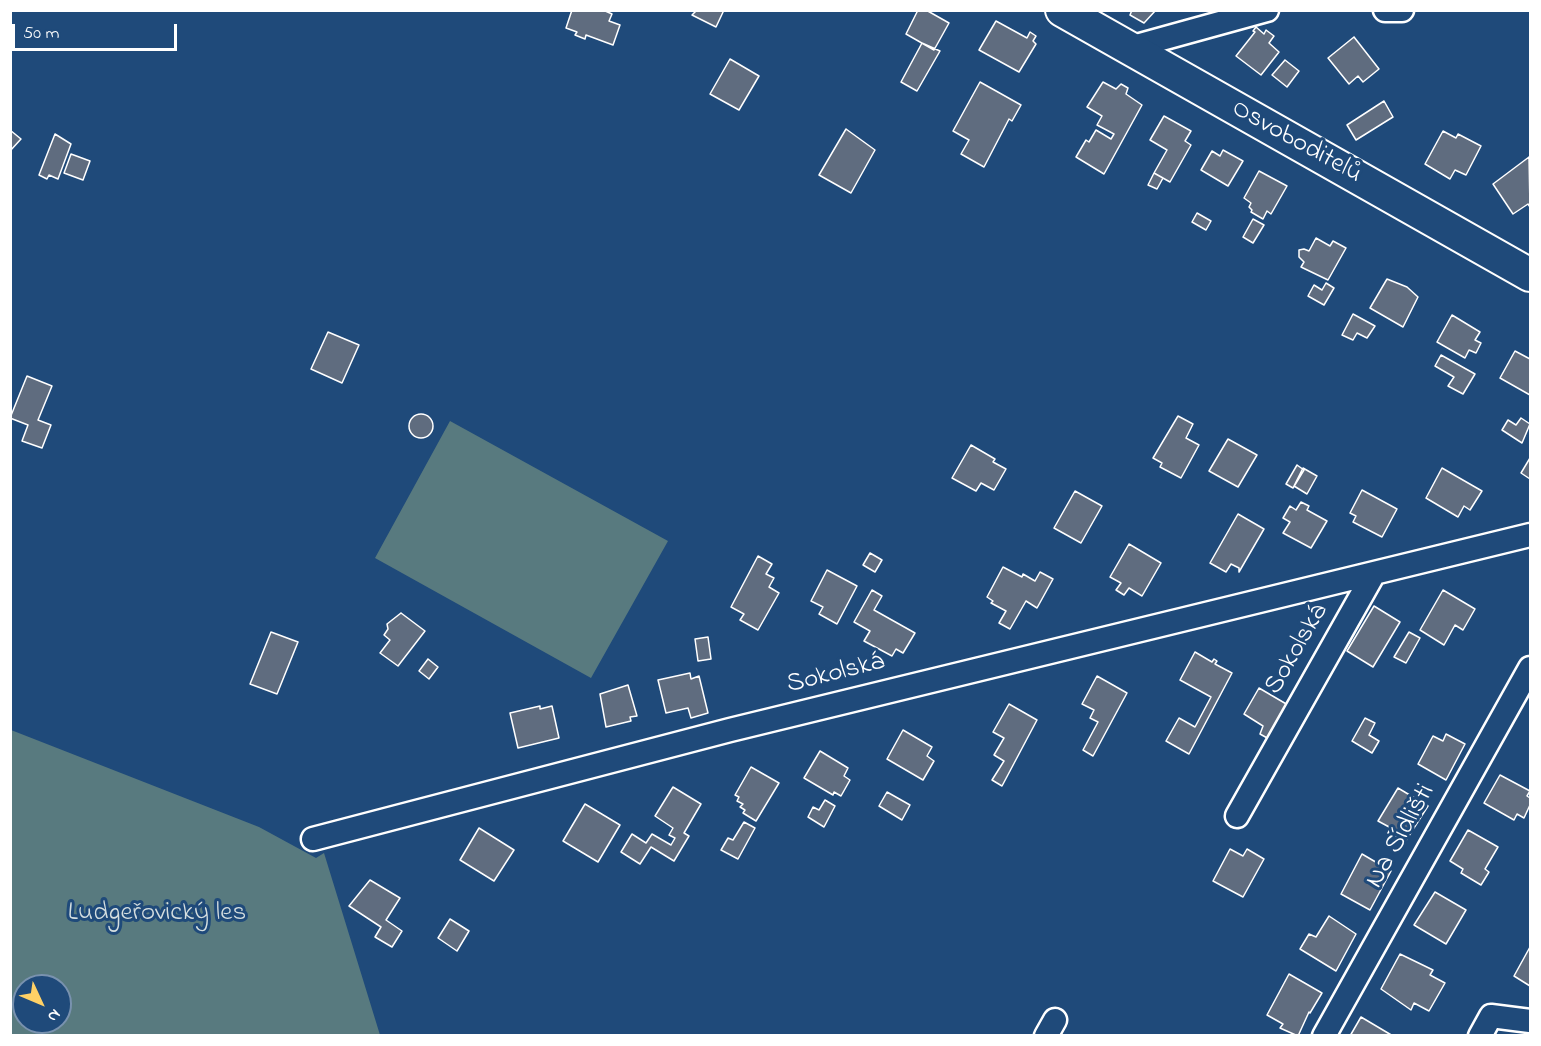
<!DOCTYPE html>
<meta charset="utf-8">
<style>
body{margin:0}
#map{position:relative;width:1541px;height:1046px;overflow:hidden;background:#1f4a7a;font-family:"Indie Flower",sans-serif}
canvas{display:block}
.frame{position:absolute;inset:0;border:12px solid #fff;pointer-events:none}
.north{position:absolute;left:12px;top:974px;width:60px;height:60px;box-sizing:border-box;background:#1f4a7a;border:2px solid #7992af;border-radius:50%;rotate:134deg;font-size:16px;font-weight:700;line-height:24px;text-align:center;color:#fff}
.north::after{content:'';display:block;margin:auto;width:21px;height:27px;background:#ffd166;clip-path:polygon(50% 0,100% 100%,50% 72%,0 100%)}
.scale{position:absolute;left:12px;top:24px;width:165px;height:27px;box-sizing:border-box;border:3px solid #fff;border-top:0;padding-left:8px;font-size:18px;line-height:21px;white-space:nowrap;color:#fff;-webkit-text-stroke:4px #1f4a7a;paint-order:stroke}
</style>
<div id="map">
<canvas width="1541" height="1046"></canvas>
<div class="frame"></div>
<div class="north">N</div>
<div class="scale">50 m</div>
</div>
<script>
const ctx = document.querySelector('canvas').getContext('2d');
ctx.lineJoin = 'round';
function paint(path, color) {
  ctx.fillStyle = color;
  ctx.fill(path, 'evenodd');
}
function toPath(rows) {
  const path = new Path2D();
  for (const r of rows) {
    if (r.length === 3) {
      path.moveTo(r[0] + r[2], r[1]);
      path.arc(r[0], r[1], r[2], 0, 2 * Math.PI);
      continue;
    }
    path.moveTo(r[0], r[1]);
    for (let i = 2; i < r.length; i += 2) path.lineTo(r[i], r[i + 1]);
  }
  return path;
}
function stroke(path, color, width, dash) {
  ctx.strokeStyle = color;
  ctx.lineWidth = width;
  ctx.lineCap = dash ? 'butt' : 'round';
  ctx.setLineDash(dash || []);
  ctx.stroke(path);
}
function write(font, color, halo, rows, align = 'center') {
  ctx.font = font + ' "Indie Flower",sans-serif';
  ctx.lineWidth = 6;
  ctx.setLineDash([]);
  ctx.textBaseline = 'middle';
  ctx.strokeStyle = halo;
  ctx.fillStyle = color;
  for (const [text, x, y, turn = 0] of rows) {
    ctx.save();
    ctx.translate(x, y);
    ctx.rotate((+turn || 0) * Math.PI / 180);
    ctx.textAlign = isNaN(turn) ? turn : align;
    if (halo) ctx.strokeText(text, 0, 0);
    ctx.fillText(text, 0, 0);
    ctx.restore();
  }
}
const green = toPath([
 [450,421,668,541,591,678,375,558],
 [11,730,259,827,316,858,324,853,380,1035,11,1035],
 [24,986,60,986,60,1022,24,1022]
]);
const building = toPath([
 [572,10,603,10,612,14,609,21,620,25,613,45,586,35,585,39,575,35,577,32,566,28,572,10],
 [697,10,724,10,716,27,692,15,697,10],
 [918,10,926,10,949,23,934,50,906,34,918,10],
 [1132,10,1156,10,1144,23,1130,15,1132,10],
 [996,21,1027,38,1030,32,1036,36,1033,41,1036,44,1019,72,979,50,996,21],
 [1256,27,1264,34,1266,30,1274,36,1269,43,1279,52,1261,75,1236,56,1255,32,1253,31,1256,27],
 [1354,37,1379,69,1363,82,1358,76,1349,84,1328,58,1354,37],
 [922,43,940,51,917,91,901,82,922,43],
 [730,59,759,76,739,110,710,94,730,59],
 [1285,60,1299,71,1287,87,1272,75,1285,60],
 [980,82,1021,105,1012,121,1009,119,984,167,961,154,969,140,953,131,980,82],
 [1103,82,1116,89,1121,84,1128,88,1126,94,1142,105,1104,174,1076,157,1086,140,1089,142,1096,130,1111,139,1114,134,1097,125,1102,116,1087,107,1103,82],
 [1384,101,1393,117,1356,140,1347,125,1384,101],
 [1164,116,1191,131,1185,141,1191,145,1170,182,1154,173,1167,150,1150,140,1164,116],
 [846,129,875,150,851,193,819,175,846,129],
 [10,130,21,139,10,151,10,130],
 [1443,131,1456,138,1458,134,1481,146,1466,175,1455,170,1450,179,1425,164,1443,131],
 [55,134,71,144,58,179,49,175,47,179,39,175,55,134],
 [1223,150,1243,161,1228,186,1201,170,1212,151,1220,156,1223,150],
 [71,154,90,161,83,180,64,173,71,154],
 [1529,157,1530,207,1528,204,1513,214,1493,184,1529,157],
 [1259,171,1287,186,1271,214,1267,211,1263,219,1251,212,1252,210,1249,207,1251,203,1244,198,1259,171],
 [1154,173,1163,178,1157,189,1148,185,1154,173],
 [1197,213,1211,221,1206,230,1192,222,1197,213],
 [1253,219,1264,225,1253,243,1243,237,1253,219],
 [1316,238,1330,246,1333,241,1346,248,1328,280,1301,267,1304,262,1299,257,1299,250,1304,249,1309,251,1316,238],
 [1387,279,1407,287,1418,297,1403,327,1370,308,1387,279],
 [1326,283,1334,288,1324,305,1308,296,1314,285,1322,290,1326,283],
 [1353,314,1375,326,1367,338,1357,333,1353,340,1342,335,1353,314],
 [1452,315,1480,332,1475,340,1481,343,1476,353,1469,350,1465,358,1437,342,1452,315],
 [328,332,359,345,342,383,311,369,328,332],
 [1515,351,1530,359,1530,395,1500,378,1515,351],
 [1441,355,1475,374,1463,394,1448,386,1454,377,1435,366,1441,355],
 [27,376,52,386,38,420,51,425,42,448,22,441,28,425,10,418,27,376],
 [421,426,12],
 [1178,416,1193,424,1186,438,1199,445,1181,478,1160,467,1162,463,1153,458,1178,416],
 [1521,418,1530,424,1522,443,1502,430,1508,420,1516,425,1521,418],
 [1228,439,1257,455,1238,487,1209,471,1228,439],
 [971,445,995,459,993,462,1006,469,994,490,981,483,976,491,952,478,971,445],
 [1530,458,1530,479,1521,473,1530,458],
 [1297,465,1304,470,1293,488,1286,484,1297,465],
 [1303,468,1317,476,1307,494,1294,486,1303,468],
 [1442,468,1482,491,1470,510,1464,506,1458,517,1426,498,1442,468],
 [1362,490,1397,509,1382,537,1353,522,1356,516,1350,513,1362,490],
 [1075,491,1102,506,1081,543,1054,528,1075,491],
 [1301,502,1309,506,1307,510,1327,521,1311,548,1283,533,1290,522,1283,518,1290,506,1296,510,1301,502],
 [1238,514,1264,529,1239,572,1239,568,1231,564,1226,572,1210,563,1238,514],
 [1129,544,1161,563,1142,596,1129,588,1124,595,1116,590,1121,583,1110,577,1129,544],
 [870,553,882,560,875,572,863,565,870,553],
 [758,556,772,564,766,574,774,578,769,587,779,593,758,630,740,620,744,614,731,607,758,556],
 [1003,567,1022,577,1023,574,1035,581,1040,572,1053,579,1037,608,1026,601,1010,629,999,623,1006,611,991,603,993,601,987,597,1003,567],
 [827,570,857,586,837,624,819,614,823,607,811,601,827,570],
 [872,590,882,596,874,610,915,633,903,653,896,649,892,656,864,641,870,631,854,622,872,590],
 [1443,590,1475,609,1463,630,1455,625,1444,645,1420,630,1443,590],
 [1374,606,1400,622,1373,667,1347,651,1374,606],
 [401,613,425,631,398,666,380,653,390,640,384,635,388,629,387,624,401,613],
 [271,632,298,642,277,694,250,684,271,632],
 [1409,632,1420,638,1406,663,1394,657,1409,632],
 [708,637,711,659,698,661,695,639,708,637],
 [1195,652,1212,662,1214,659,1217,661,1215,664,1232,673,1189,754,1166,741,1179,718,1195,727,1211,697,1180,680,1195,652],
 [428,659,438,667,429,679,419,671,428,659],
 [690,673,691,679,699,676,708,713,691,718,688,708,666,713,658,680,690,673],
 [1097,676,1127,693,1093,756,1083,750,1098,722,1090,718,1094,710,1082,704,1097,676],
 [628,685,637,716,630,717,631,721,606,727,600,694,628,685],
 [1259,688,1288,705,1269,739,1260,734,1263,726,1244,714,1259,688],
 [1009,704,1037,720,1002,786,992,780,1004,761,994,755,1004,738,993,732,1009,704],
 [540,706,540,709,552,706,559,738,518,748,510,713,540,706],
 [1365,718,1375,723,1369,735,1379,741,1372,753,1352,741,1365,718],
 [903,730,932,747,927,756,934,761,923,780,887,759,903,730],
 [1446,734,1465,744,1446,780,1418,764,1433,736,1443,741,1446,734],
 [820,751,848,768,844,776,850,780,841,796,834,792,833,795,804,778,820,751],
 [751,767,779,783,756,821,743,813,745,810,740,807,743,804,737,801,739,797,735,795,751,767],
 [1500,775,1530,791,1527,796,1530,798,1530,805,1524,818,1517,814,1514,820,1484,803,1500,775],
 [673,787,701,804,684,833,689,836,674,861,651,847,640,864,621,852,632,834,646,843,652,834,671,845,675,838,669,835,673,828,655,816,673,787],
 [1398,788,1428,806,1405,842,1388,833,1391,828,1378,821,1398,788],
 [887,792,910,805,902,820,879,806,887,792],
 [825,800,835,806,824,827,808,817,813,807,819,810,825,800],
 [585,804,620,825,598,862,563,841,585,804],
 [744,822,755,828,738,859,721,850,728,838,733,840,744,822],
 [479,828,514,850,494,881,460,860,479,828],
 [1468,830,1498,847,1485,869,1489,872,1481,885,1461,873,1463,869,1450,861,1468,830],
 [1230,849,1243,856,1247,849,1264,859,1243,897,1213,881,1230,849],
 [1362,854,1391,871,1370,910,1341,894,1362,854],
 [370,880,400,898,386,920,402,931,392,947,375,937,381,927,349,906,370,880],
 [1435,892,1466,910,1446,944,1414,925,1435,892],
 [1329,916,1356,934,1336,971,1300,949,1309,934,1316,937,1329,916],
 [450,919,469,931,457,951,438,938,450,919],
 [1530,947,1530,986,1514,976,1530,947],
 [1400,954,1433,970,1430,975,1445,983,1429,1011,1414,1003,1411,1010,1381,989,1400,954],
 [1289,974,1322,993,1310,1013,1309,1012,1298,1036,1280,1028,1283,1024,1267,1015,1289,974],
 [1361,1017,1393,1036,1350,1036,1361,1017]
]);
const street = toPath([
 [1385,10,1402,10],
 [1129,48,1267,10],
 [1237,816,1373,575],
 [313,839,730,730,1530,535],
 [1046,1036,1055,1020],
 [1324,1036,1530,668],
 [1480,1036,1491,1016,1530,1021]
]);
const secondary = toPath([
 [1062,10,1530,275]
]);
const streetNames = [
 ["Osvoboditelů",1296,143,29],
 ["Sokolská",1298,650,-60],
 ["Sokolská",836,675,-14],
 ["Na Sídlišti",1402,837,-61]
];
const parkNames = [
 ["Ludgeřovický les",157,915]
];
paint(green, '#587a7f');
paint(building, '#5f6c7f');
stroke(building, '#fff', 1.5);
stroke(street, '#fff', 27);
stroke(secondary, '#fff', 36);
stroke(street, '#1f4a7a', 22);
stroke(secondary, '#1f4a7a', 32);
write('27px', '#fff', '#1f4a7a', streetNames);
write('27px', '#d5dedf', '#1f4a7a', parkNames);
</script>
